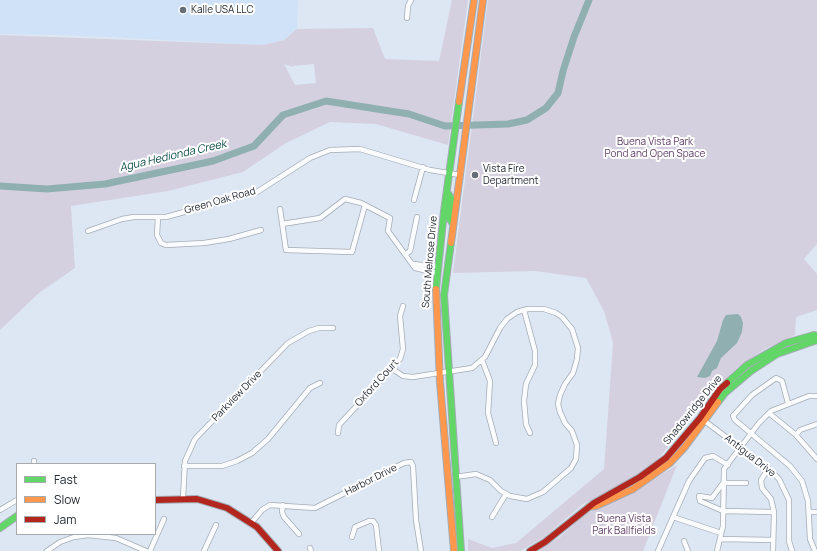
<!DOCTYPE html>
<style>
body{margin:0}
#map{position:relative;width:817px;height:551px;overflow:hidden;background:#dde7f3;font-family:Manrope,sans-serif}
canvas{display:block}
.legend{position:absolute;left:16px;top:463px;width:140px;height:72px;box-sizing:border-box;background:#fff;border:1px solid #a8abae;margin:0;padding:5px 7px;list-style:none;font-size:12px;color:#252c35}
.legend li{display:flex;align-items:center;gap:8px;height:20px}
.legend b{width:20px;border:1px solid #a8abae}
</style>
<div id="map">
<canvas width="817" height="551"></canvas>
<ul class="legend">
<li><b style="height:5px;background:#63d668"></b>Fast</li>
<li><b style="height:5px;background:#ff974d"></b>Slow</li>
<li><b style="height:5px;background:#b3261e"></b>Jam</li>
</ul>
</div>
<script>
const ctx = document.querySelector('canvas').getContext('2d');
ctx.lineJoin = 'round';
function paint(path, color) {
  ctx.fillStyle = color;
  ctx.fill(path, 'evenodd');
}
function toPath(rows) {
  const path = new Path2D();
  for (const r of rows) {
    path.moveTo(r[0], r[1]);
    for (let i = 2; i < r.length; i += 2) path.lineTo(r[i], r[i + 1]);
  }
  return path;
}
function stroke(path, color, width, dash) {
  ctx.strokeStyle = color;
  ctx.lineWidth = width;
  ctx.lineCap = dash ? 'butt' : 'round';
  ctx.setLineDash(dash || []);
  ctx.stroke(path);
}
function write(font, color, halo, rows, align = 'center') {
  ctx.font = font + ' Manrope,sans-serif';
  ctx.lineWidth = 4;
  ctx.setLineDash([]);
  ctx.textBaseline = 'middle';
  ctx.strokeStyle = halo;
  ctx.fillStyle = color;
  for (const [text, x, y, turn = 0] of rows) {
    ctx.save();
    ctx.translate(x, y);
    ctx.rotate((+turn || 0) * Math.PI / 180);
    ctx.textAlign = isNaN(turn) ? turn : align;
    if (halo) ctx.strokeText(text, 0, 0);
    ctx.fillText(text, 0, 0);
    ctx.restore();
  }
}
const built = toPath([
 [0,0,298,0,297,29,284,40,263,45,67,35,0,34]
]);
const green = toPath([
 [452,0,468,0,448,145,376,124,330,122,286,143,243,172,168,191,71,206,75,268,39,293,0,330,0,35,263,45,284,40,297,29,373,28,385,59,439,61],
 [290,60,293,66,314,64,316,83,295,85,284,64,293,67],
 [488,0,817,0,817,244,804,259,817,274,817,310,796,317,795,335,765,349,739,366,718,386,644,476,583,504,544,537,520,551,468,551,468,539,492,548,516,543,604,469,613,343,604,311,586,278,535,271,453,273],
 [677,465,643,551,538,551,560,537,586,514,629,494]
]);
const water = toPath([
 [738,314,741,317,743,323,742,332,737,343,721,358,717,368,712,371,710,376,705,378,697,377,717,341,723,320,726,315]
]);
const river = toPath([
 [0,186,47,189,105,184,213,161,254,146,283,115,326,101,409,114,445,126,508,124,527,120,546,108,558,93,563,71,574,37,589,0]
]);
const street = toPath([
 [407,18,408,6,411,0],
 [414,200,423,167],
 [280,209,286,250,352,252,365,205],
 [158,217,157,235,161,243,166,245,204,243,229,239,261,230],
 [282,224,320,218,345,199,361,203,390,218,388,231,415,268,437,273],
 [88,231,122,219,134,217,166,217,257,192,310,158,330,150,360,149,430,170,460,175],
 [406,254,410,251,417,217],
 [414,264,438,267],
 [524,310,535,351,535,365,526,384,524,401,526,424,530,433],
 [482,360,490,381,488,413,496,443],
 [391,368,403,376,413,377,472,368,485,357,500,328,507,319,517,312,528,309,544,309,556,313,562,317,572,329,578,348,577,359,573,373,565,384,560,395,558,404,560,412,565,423,572,431,577,445,576,459,571,468,543,492,527,499,510,496,501,491,490,480,476,474,455,477],
 [788,403,782,381,776,378,752,395,733,416,735,420,790,466,802,481,808,501,810,539,815,551],
 [769,413,796,435,817,459],
 [702,419,770,470,779,479,789,500,789,541,792,551],
 [338,433,339,425,400,359,403,349,400,316,403,306],
 [796,435,800,430,817,424],
 [34,464,34,461],
 [184,466,222,466,237,461,252,453,268,439,310,388,320,383],
 [768,469,761,480,762,488,771,499,774,512,773,551],
 [746,483,723,483,712,498,699,496,700,501,723,511,774,512],
 [183,498,185,461,195,439,288,343,309,331,319,328,333,328],
 [283,505,282,512,284,517,299,534],
 [0,510,17,500],
 [810,512,817,512],
 [492,517,506,494],
 [673,517,721,533],
 [251,523,262,510,270,505,315,508,404,463,411,462,413,466,416,520,421,551],
 [352,537,355,527,369,521,373,521,376,525,379,551],
 [720,539,773,540],
 [684,541,688,551],
 [310,548,311,551],
 [47,551,60,542,74,537,88,535,116,538,146,551],
 [150,551,164,519],
 [204,551,216,525],
 [658,551,689,481,705,458,713,456,728,465],
 [717,551,723,526,724,469,759,423,771,411,809,396,817,396]
]);
const fast = toPath([
 [447,192,451,198,449,218,453,224],
 [451,243,444,295,461,551],
 [436,289,444,211,459,102],
 [727,383,747,365,786,343,814,335,817,336],
 [718,402,725,393,751,371,777,354,817,340],
 [0,528,17,516]
]);
const slow = toPath([
 [459,102,474,0],
 [451,243,483,0],
 [436,289,440,382,454,551],
 [589,507,596,506,633,489,670,463,684,448,718,402]
]);
const jam = toPath([
 [155,500,197,499,227,508,257,527,278,551],
 [530,551,545,542,594,503,640,477,666,458,700,418,720,389,727,383]
]);
const markers = [
 [183,10,4,"#656d78"],
 [475,175,4,"#656d78"]
];
const poiNames = [
 ["Kalle USA LLC",191,10],
 ["Vista Fire",483,169],
 ["Department",483,181]
];
const parkNames = [
 ["Buena Vista Park",655,142],
 ["Pond and Open Space",655,154],
 ["Buena Vista",624,519],
 ["Park Ballfields",624,531]
];
const streetNames = [
 ["Green Oak Road",220,201,-16],
 ["South Melrose Drive",430,262,-85],
 ["Oxford Court",377,383,-48],
 ["Parkview Drive",237,396,-46],
 ["Shadowridge Drive",693,410,-51],
 ["Antigua Drive",750,456,38],
 ["Harbor Drive",371,480,-27]
];
const waterNames = [
 ["Agua Hedionda Creek",173,156,-13]
];
paint(built, '#d0e2f7');
paint(green, '#d5d0e0');
paint(water, '#8fafb0');
stroke(river, '#8fafb0', 7);
stroke(street, '#a4acb5', 6);
stroke(fast, '#a4acb5', 8);
stroke(slow, '#a4acb5', 8);
stroke(jam, '#a4acb5', 8);
stroke(street, '#fafbfd', 4.5);
stroke(fast, '#63d668', 6);
stroke(slow, '#ff974d', 6);
stroke(jam, '#b3261e', 6);
for (const [x, y, r, color] of markers) {
  const dot = new Path2D();
  dot.arc(x, y, r, 0, 2 * Math.PI);
  ctx.fillStyle = color;
  ctx.fill(dot);
  stroke(dot, '#fff', 1.5);
}
write('10px', '#252c35', '#fff', poiNames, 'left');
write('10px', '#624068', '#fff', parkNames);
write('10px', '#252c35', '#fff', streetNames);
write('italic 11px', '#0a4c48', '#fff', waterNames);
</script>
